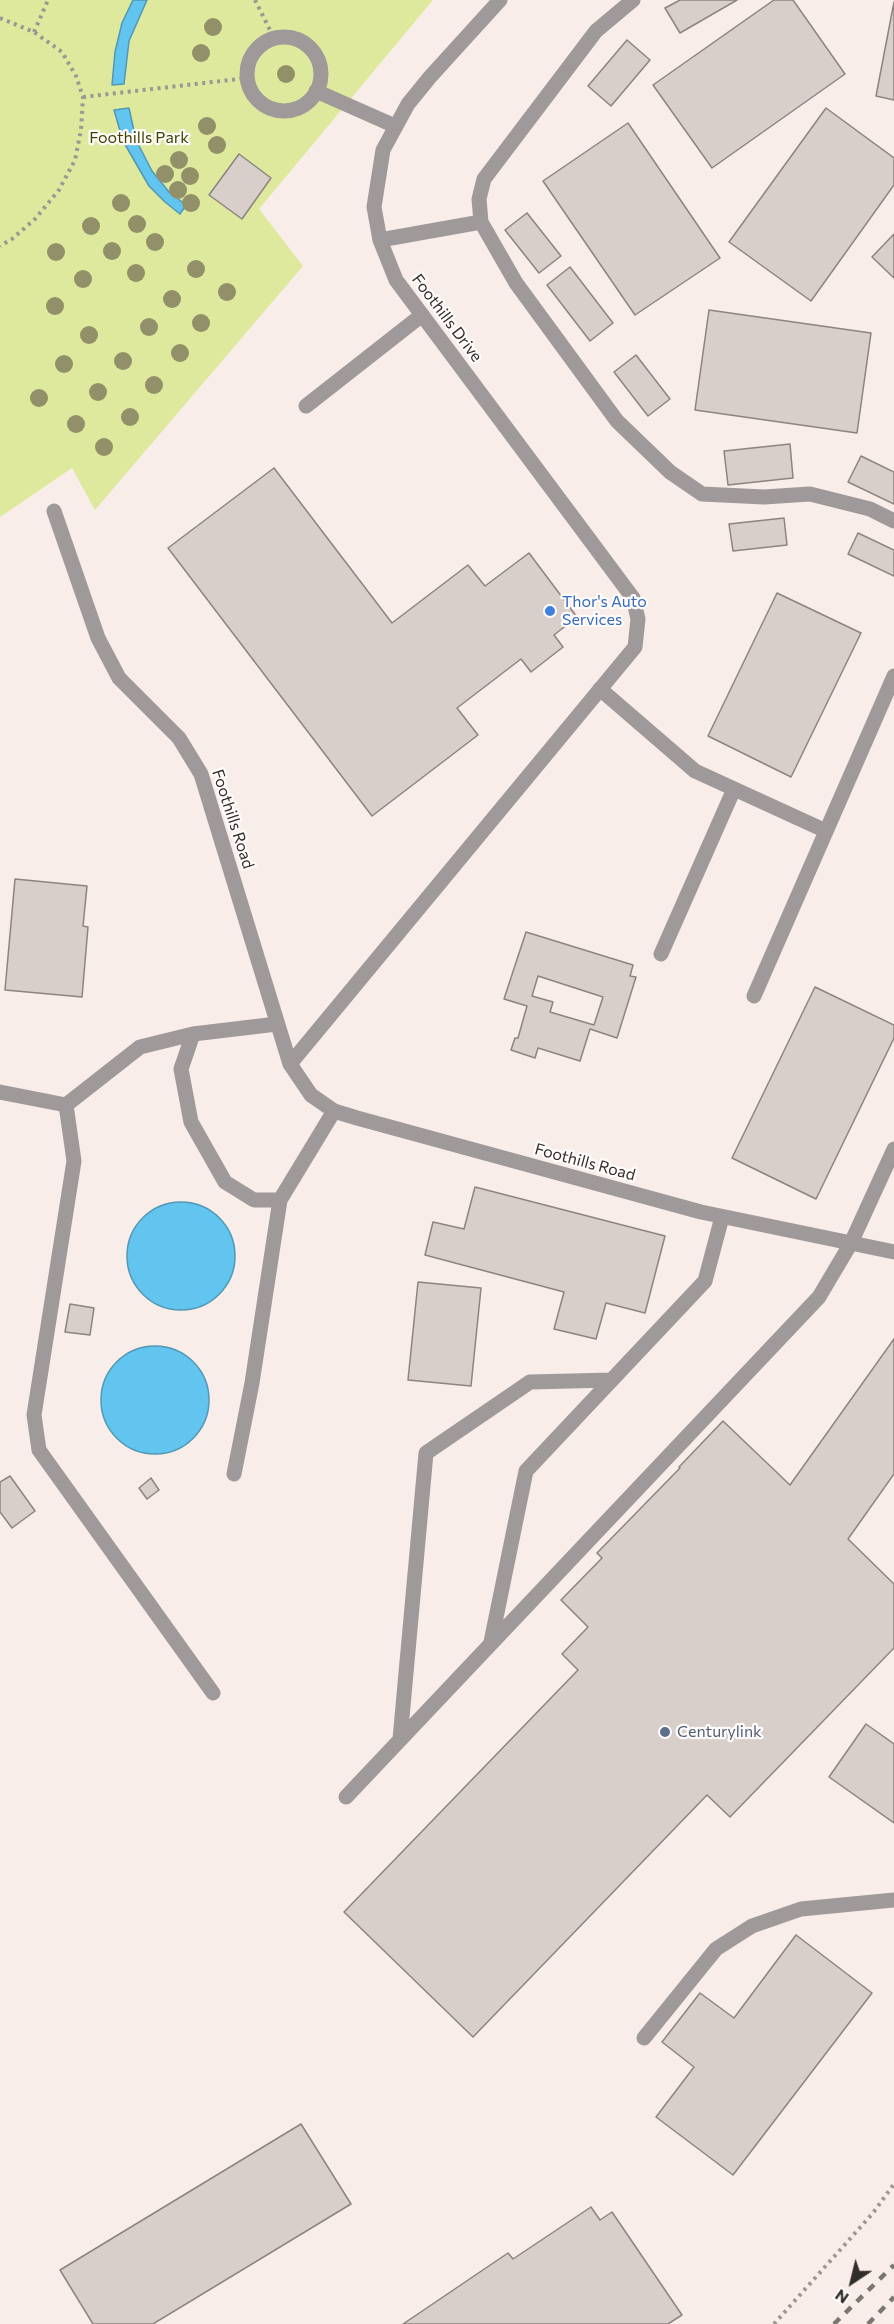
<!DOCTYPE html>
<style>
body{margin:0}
#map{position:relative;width:894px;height:2324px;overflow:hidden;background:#f8ede8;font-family:Commissioner,sans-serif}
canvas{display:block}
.north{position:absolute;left:822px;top:2252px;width:60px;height:60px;-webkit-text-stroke:4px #fffcfb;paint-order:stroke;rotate:215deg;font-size:16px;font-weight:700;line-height:24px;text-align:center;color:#312d2b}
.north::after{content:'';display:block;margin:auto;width:21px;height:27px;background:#312d2b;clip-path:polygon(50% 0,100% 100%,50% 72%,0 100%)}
</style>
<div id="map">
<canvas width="894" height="2324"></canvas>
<div class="north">N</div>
</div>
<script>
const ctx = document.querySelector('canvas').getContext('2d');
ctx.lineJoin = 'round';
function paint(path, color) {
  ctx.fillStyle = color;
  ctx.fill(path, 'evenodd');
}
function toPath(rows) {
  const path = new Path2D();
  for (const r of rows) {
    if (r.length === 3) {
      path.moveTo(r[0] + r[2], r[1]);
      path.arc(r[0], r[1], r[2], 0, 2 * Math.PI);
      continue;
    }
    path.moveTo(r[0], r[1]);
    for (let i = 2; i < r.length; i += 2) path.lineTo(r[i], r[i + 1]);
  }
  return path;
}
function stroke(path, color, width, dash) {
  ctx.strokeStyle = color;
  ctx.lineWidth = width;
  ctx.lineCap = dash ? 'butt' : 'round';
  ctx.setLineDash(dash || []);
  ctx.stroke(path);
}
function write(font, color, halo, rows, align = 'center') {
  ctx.font = font + ' Commissioner,sans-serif';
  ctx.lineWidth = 4.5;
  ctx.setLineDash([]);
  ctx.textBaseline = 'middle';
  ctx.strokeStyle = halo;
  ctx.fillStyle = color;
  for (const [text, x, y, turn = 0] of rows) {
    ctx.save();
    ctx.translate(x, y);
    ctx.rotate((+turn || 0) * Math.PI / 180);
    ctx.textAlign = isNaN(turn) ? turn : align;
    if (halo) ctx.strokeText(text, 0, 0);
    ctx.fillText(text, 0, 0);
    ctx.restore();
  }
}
const green = toPath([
 [0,0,433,0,259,209,303,266,95,510,72,468,0,517]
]);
const water = toPath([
 [133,0,147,0,129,41,124,84,112,85,115,52,122,23,133,0],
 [129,108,136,140,152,171,169,192,186,205,180,214,165,202,149,186,123,141,114,110,129,108],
 [181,1256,54],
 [155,1400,54]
]);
const building = toPath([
 [680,0,737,0,680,33,665,8,680,0],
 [774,0,793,0,845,74,712,168,653,85,774,0],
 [894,2,894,100,876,96,894,2],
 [627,40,650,60,611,106,588,86,627,40],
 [826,108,894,158,894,185,811,301,729,242,826,108],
 [628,123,720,258,635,315,543,181,628,123],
 [239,154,271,178,242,219,209,195,239,154],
 [527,213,561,256,539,273,505,230,527,213],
 [894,234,894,278,872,257,894,234],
 [570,267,613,323,590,341,547,285,570,267],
 [709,310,871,333,857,433,695,410,709,310],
 [636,355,670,399,648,416,614,372,636,355],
 [790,444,793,478,728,485,724,451,790,444],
 [861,456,894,472,894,504,848,482,861,456],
 [274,468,392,623,468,565,485,586,529,553,577,617,554,635,563,647,531,672,521,659,457,708,478,735,372,816,168,548,274,468],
 [784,518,787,545,733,551,729,524,784,518],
 [858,533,894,550,894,576,848,554,858,533],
 [777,593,861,633,791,777,708,736,777,593],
 [15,879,87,886,83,926,88,927,82,997,5,990,15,879],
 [526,932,633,965,630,976,636,977,617,1038,590,1029,580,1061,538,1048,535,1058,511,1050,515,1038,518,1038,527,1006,504,999,526,932],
 [538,976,603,997,594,1025,550,1012,553,1002,532,996,538,976],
 [815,987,894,1025,894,1038,816,1199,732,1158,815,987],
 [475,1187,665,1236,645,1313,606,1303,596,1339,554,1329,564,1292,425,1255,433,1222,464,1229,475,1187],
 [418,1282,481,1288,471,1386,408,1380,418,1282],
 [70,1304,94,1308,90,1335,65,1332,70,1304],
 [894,1339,894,1474,848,1539,894,1584,894,1648,730,1817,707,1795,473,2037,344,1912,578,1670,562,1654,588,1627,561,1600,602,1558,597,1553,680,1468,679,1467,723,1421,790,1485,894,1339],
 [10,1476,35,1511,12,1528,0,1512,0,1482,10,1476],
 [151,1478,159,1490,147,1499,139,1488,151,1478],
 [866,1724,894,1744,894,1823,829,1777,866,1724],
 [796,1935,872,1993,733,2175,656,2117,694,2067,662,2042,700,1993,734,2018,796,1935],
 [301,2124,351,2204,153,2324,93,2324,60,2270,301,2124],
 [591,2207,600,2220,612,2212,682,2315,668,2324,403,2324,508,2253,513,2259,591,2207]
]);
const path = toPath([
 [255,0,274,38],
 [0,18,34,32,62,52,76,76,83,97,81,130,75,160,59,190,35,219,12,239,0,246],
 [34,32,48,0],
 [83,97,247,78],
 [774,2324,873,2213,894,2184]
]);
const service = toPath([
 [633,0,596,31,484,179,479,199,481,222,516,283,617,421,670,472,702,494,764,497,810,494,870,509,894,521],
 [284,74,37],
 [316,91,395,126],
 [380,240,481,222],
 [306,406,422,315],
 [600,689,695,771,826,831],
 [661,954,734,789],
 [754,996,894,676],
 [277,1024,193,1034,181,1069,191,1122,225,1182,254,1200,280,1200,334,1111],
 [0,1092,66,1105,140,1047,193,1034],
 [66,1105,74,1161,34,1415,39,1450,213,1693],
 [234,1474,252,1383,280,1200],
 [491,1642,526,1471,705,1281,722,1217],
 [400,1739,426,1453,530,1382,612,1380],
 [346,1797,819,1297,851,1243,894,1149],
 [644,2038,716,1949,752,1926,801,1909,894,1900]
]);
const minor = toPath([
 [54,511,98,638,119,678,179,738,201,774,290,1064,311,1095,334,1111,357,1118,701,1212,894,1252],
 [290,1064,635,647,638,619,633,598,396,280,380,240,374,207,383,150,408,104,430,77,500,0]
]);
const rail = toPath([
 [834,2324,894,2265],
 [868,2324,894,2297]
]);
const trees = [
 [213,27],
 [201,53],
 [286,74],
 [207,126],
 [217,145],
 [179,160],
 [165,174],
 [190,176],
 [178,190],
 [121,203],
 [191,203],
 [137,224],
 [91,226],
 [155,242],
 [112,251],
 [56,252],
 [196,269],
 [136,273],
 [83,279],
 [227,292],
 [172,299],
 [55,306],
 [201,323],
 [149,327],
 [89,335],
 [180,353],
 [123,361],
 [64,364],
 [154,385],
 [98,392],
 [39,398],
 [130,417],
 [76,424],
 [104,447]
];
const markers = [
 [550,611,6,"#3f7fe0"],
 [665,1732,6,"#5c6f8a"]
];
const parkNames = [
 ["Foothills Park",139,138]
];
const streetNames = [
 ["Foothills Drive",447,318,53],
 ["Foothills Road",233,819,72],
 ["Foothills Road",585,1162,15]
];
const shopNames = [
 ["Thor's Auto",562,602],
 ["Services",562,620]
];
const serviceNames = [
 ["Centurylink",677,1732]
];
paint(green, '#dee99e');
paint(water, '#61c5f0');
stroke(water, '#5397b5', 1.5);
paint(building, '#d9cfca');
stroke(building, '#8d847f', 1.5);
stroke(path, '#9e9692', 4, [3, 4.5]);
stroke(service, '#9f9a99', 15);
stroke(minor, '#9f9a99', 15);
stroke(rail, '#7c7673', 4.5, [8, 8]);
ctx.fillStyle = '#929068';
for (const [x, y] of trees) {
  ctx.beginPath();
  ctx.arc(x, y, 9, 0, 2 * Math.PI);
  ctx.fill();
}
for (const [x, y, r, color] of markers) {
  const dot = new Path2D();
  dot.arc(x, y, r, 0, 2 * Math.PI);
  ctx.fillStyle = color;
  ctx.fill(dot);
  stroke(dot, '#fffcfb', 2);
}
write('16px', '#3e4400', '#fffcfb', parkNames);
write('16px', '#312d2b', '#fffcfb', streetNames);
write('16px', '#366cbe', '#fffcfb', shopNames, 'left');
write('16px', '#4e5e75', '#fffcfb', serviceNames, 'left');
</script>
